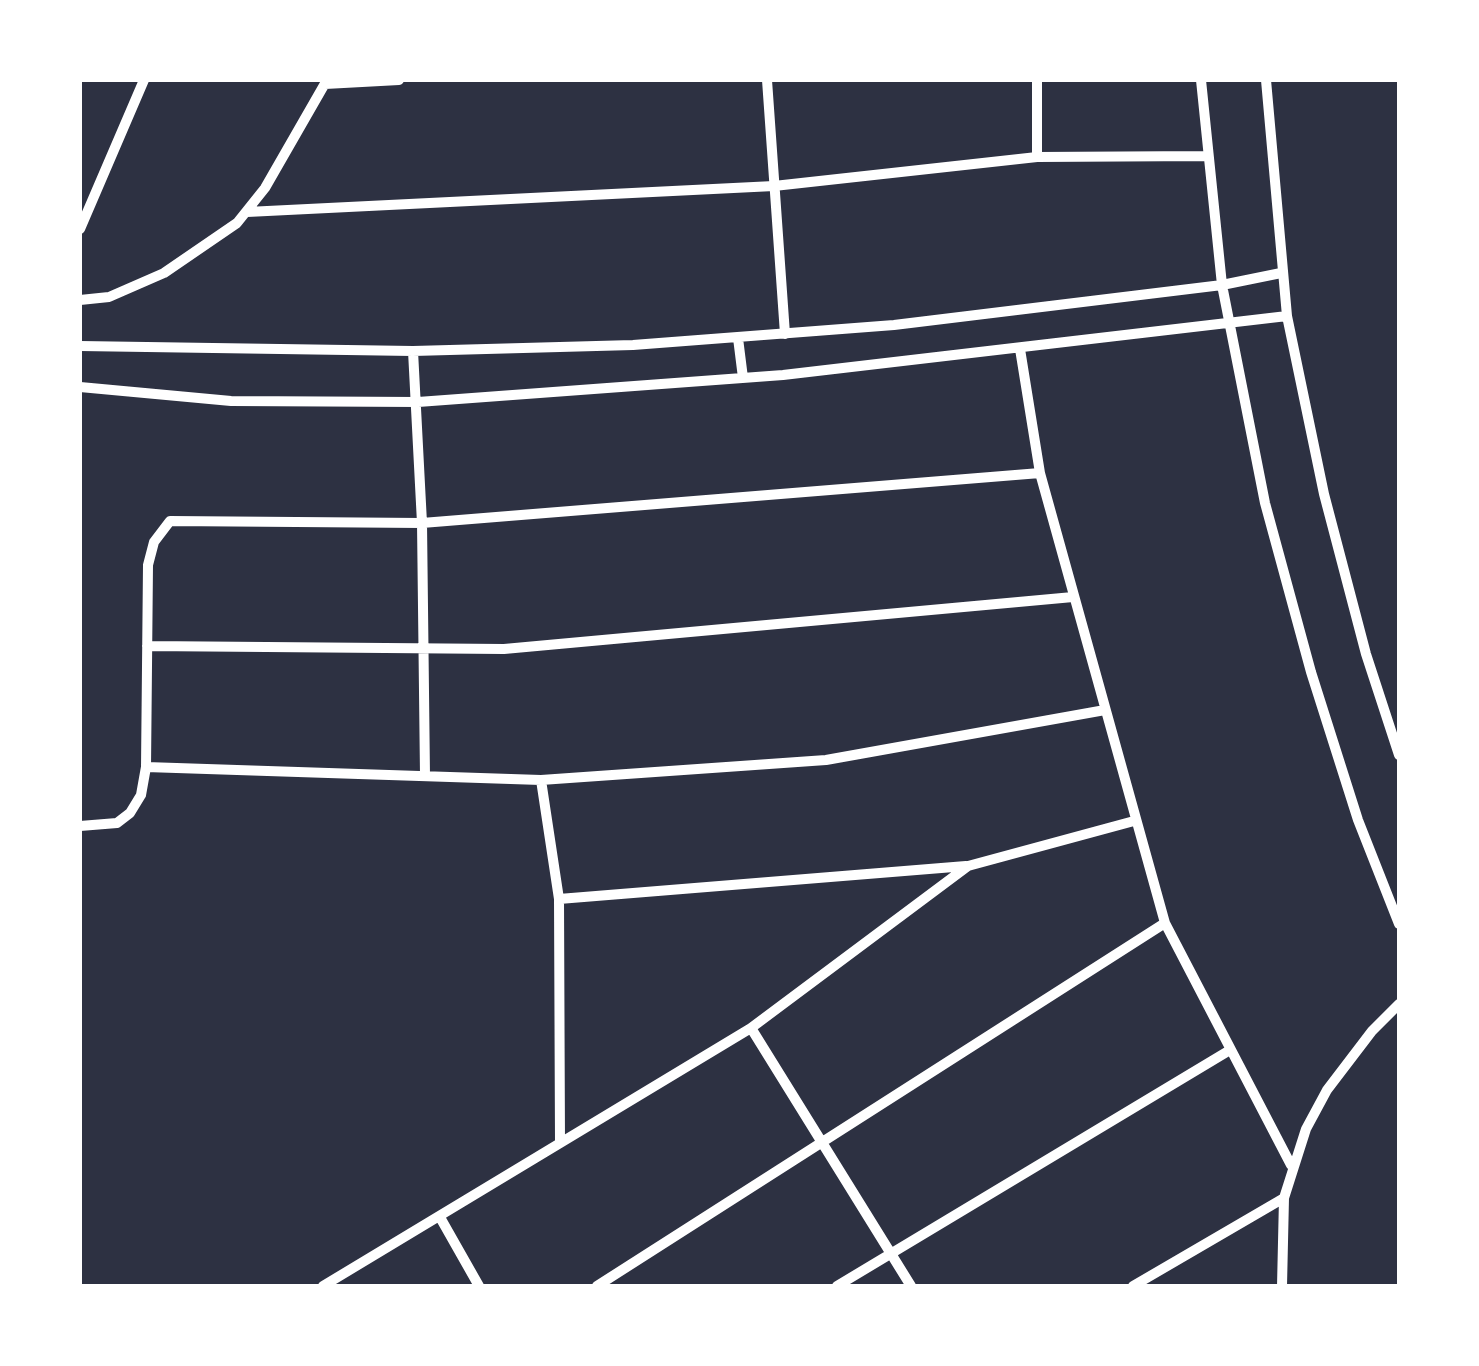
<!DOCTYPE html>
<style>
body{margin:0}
#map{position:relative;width:1479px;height:1366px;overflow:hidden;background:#2d3142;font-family:"Golos Text",sans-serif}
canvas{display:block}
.frame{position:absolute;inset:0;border:82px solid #fff;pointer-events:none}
</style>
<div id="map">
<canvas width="1479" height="1366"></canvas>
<div class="frame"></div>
</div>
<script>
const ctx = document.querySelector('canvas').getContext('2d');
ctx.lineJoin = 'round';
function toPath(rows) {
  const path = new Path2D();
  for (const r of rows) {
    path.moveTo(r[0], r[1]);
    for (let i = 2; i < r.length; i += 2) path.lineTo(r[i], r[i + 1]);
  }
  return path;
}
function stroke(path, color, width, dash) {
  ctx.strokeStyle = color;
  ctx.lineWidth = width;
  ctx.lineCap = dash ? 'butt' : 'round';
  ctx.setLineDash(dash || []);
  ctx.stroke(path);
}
const minor = toPath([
 [767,80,785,334],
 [1037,80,1037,157],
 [1201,80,1222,285,1265,503,1311,672,1358,820,1399,924],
 [1266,80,1287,316,1324,494,1366,654,1399,755],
 [325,84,399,80],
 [247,212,774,186,1037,157,1206,156],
 [80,229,144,80],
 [80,300,109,297,164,273,237,223,265,188,327,80],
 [738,338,743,378],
 [80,346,413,351,633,345,894,325,1222,285,1281,273],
 [1020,349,1040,473,1165,923,1291,1165],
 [413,351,422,523,425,776],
 [80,387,231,401,418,402,783,375,1287,316],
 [147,646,504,649,1073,597],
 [146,767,541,780,826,760,1105,710],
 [541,780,559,899,560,1143],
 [80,826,117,823,130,813,141,795,146,767,148,565,154,542,170,521,422,523,1040,473],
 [559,899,966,866],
 [751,1028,911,1286],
 [441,1219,479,1286],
 [323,1286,751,1028,968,866,1134,821],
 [597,1286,1165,923],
 [837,1286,1230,1050],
 [1133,1286,1284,1198],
 [1282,1286,1284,1198,1306,1129,1327,1090,1372,1031,1399,1004]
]);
stroke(minor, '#fff', 10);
</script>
